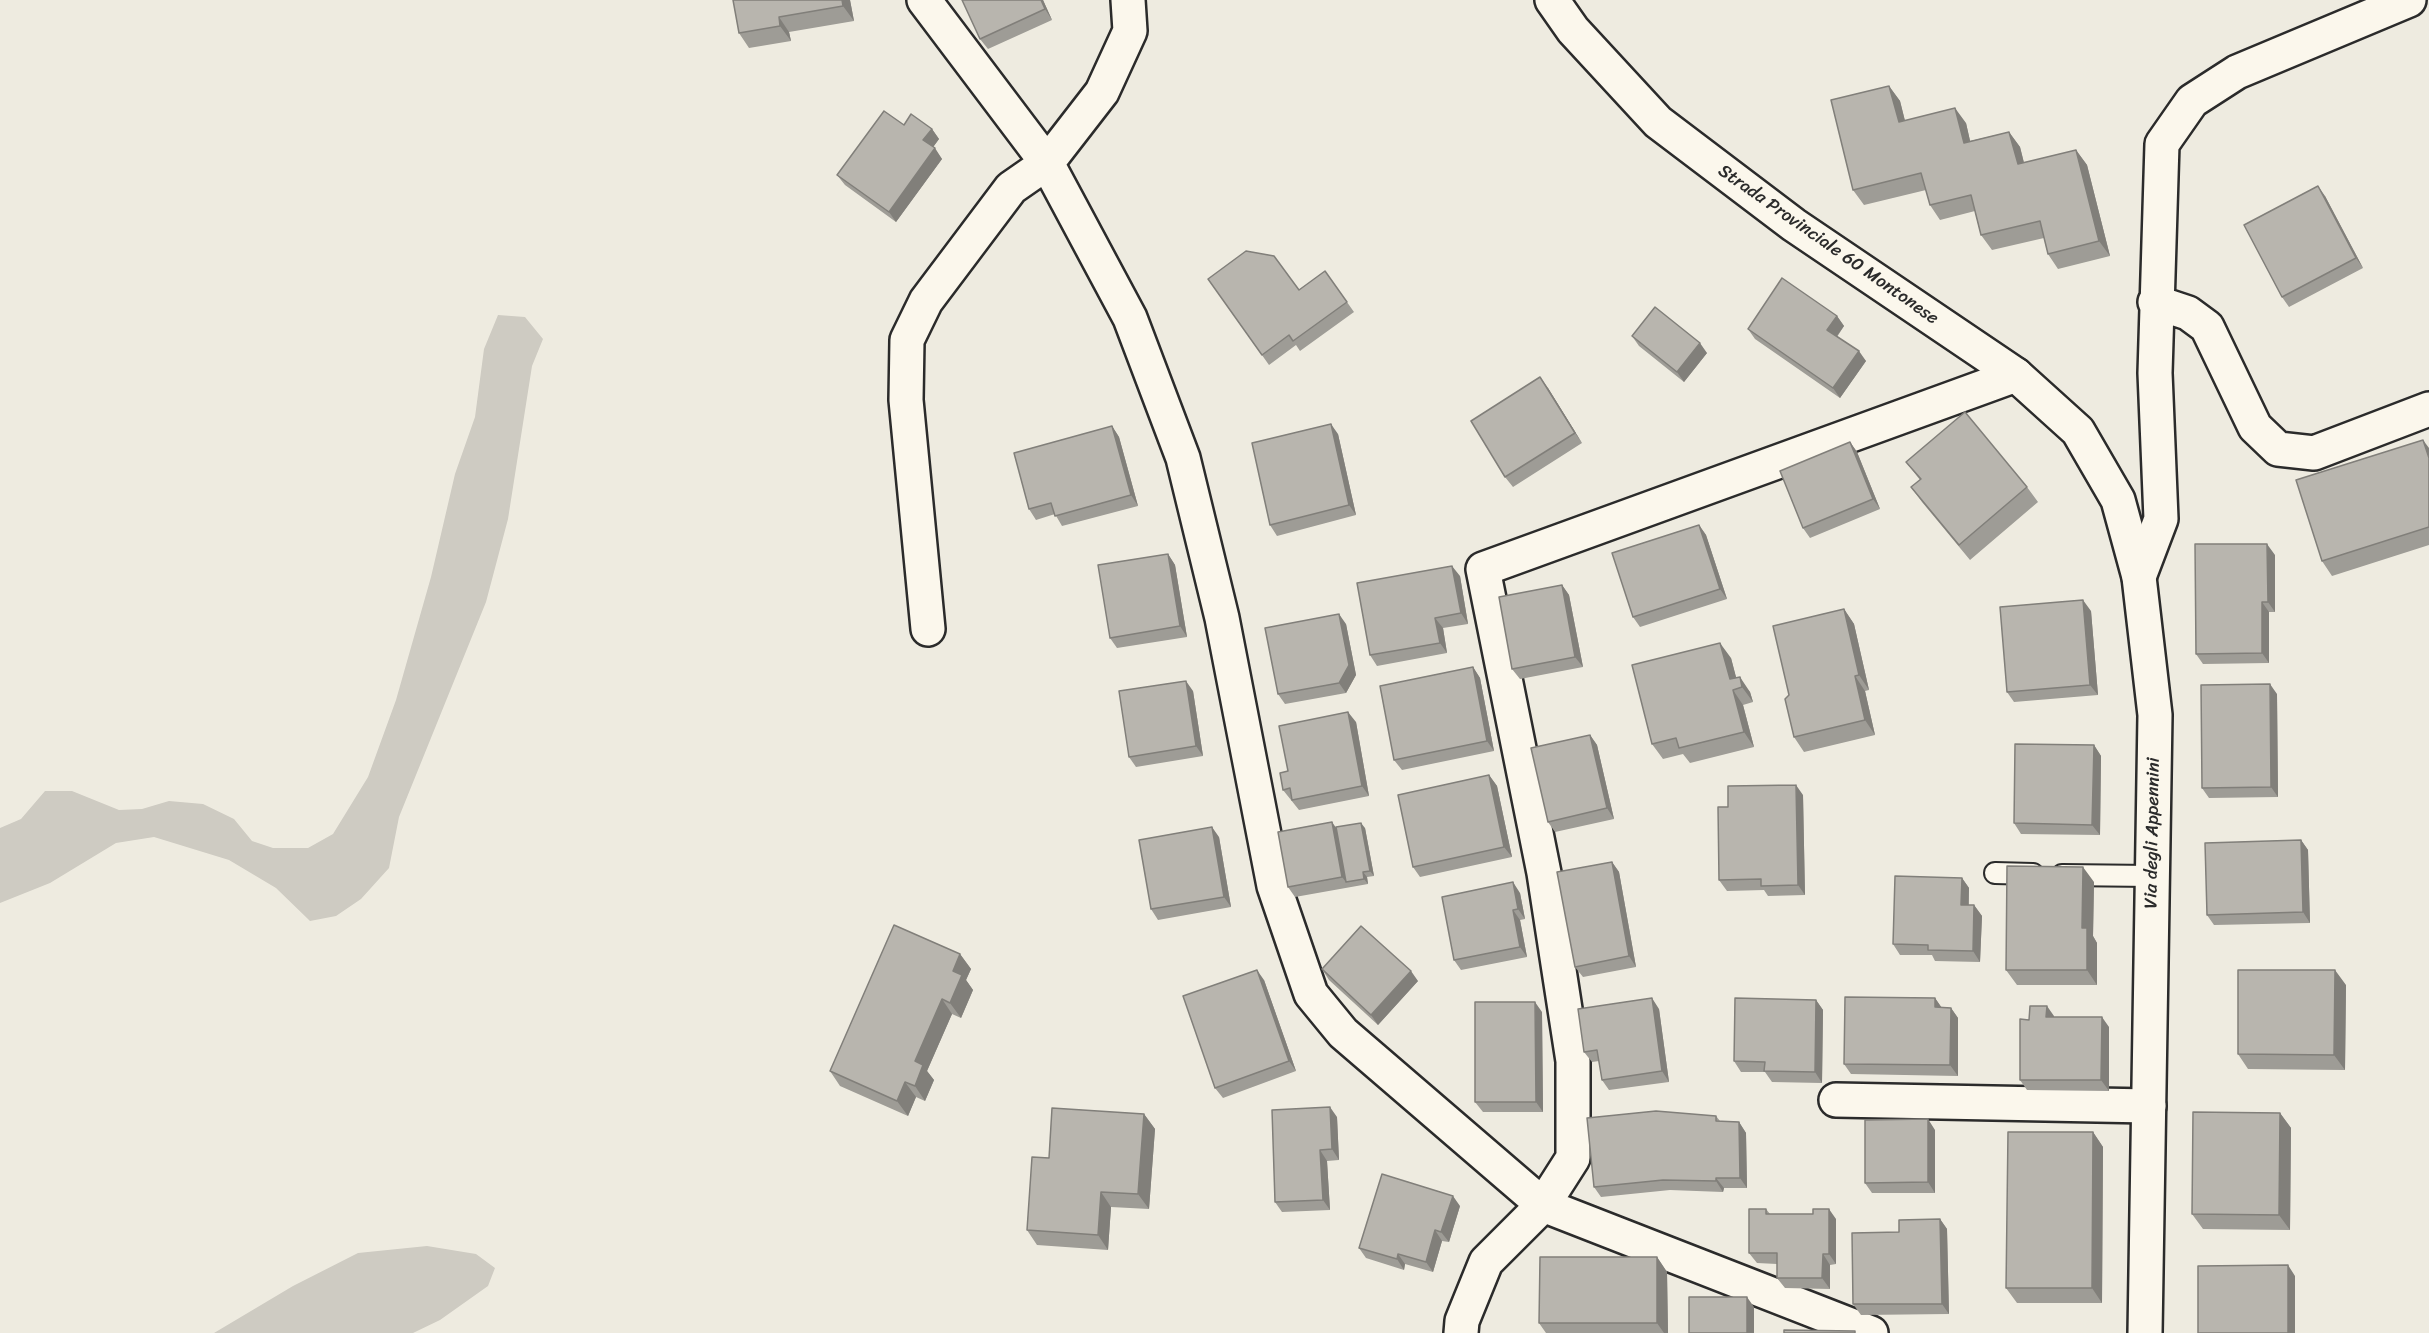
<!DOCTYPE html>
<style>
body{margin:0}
canvas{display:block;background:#eeebe0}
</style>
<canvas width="2429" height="1333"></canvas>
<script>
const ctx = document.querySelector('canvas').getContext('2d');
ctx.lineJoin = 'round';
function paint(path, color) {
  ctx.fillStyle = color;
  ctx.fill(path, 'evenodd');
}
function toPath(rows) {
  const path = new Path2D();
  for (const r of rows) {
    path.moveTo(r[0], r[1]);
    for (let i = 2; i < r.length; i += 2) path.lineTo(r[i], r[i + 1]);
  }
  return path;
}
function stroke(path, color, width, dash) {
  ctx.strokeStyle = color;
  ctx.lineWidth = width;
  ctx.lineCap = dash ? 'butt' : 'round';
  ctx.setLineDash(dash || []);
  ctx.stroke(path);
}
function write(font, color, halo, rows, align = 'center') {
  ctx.font = font + ' Sriracha,sans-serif';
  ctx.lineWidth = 4.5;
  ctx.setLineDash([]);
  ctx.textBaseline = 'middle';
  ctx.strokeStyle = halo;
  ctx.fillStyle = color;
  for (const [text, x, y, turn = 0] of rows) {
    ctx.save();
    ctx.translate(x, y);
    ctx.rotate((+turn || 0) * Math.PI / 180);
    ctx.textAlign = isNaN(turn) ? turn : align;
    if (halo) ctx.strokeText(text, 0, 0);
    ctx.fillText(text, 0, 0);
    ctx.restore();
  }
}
const green = toPath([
 [498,315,525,317,543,339,532,366,508,519,486,602,399,817,389,868,361,899,336,916,310,921,276,888,229,860,154,837,116,843,50,883,0,903,0,828,21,819,45,791,72,791,119,810,142,809,169,801,203,804,234,819,252,841,273,848,308,848,333,834,368,777,396,700,431,577,455,474,475,417,484,349],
 [427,1246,476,1254,495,1268,488,1286,440,1320,413,1333,214,1333,293,1286,358,1253]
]);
const lane = toPath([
 [1995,873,2033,874],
 [2062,875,2152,876]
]);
const street = toPath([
 [924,0,1047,163,1011,188,926,301,907,340,906,400,928,629],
 [1128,0,1130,31,1102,92,1047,163,1130,318,1183,458,1222,618,1274,886,1311,994,1343,1033,1543,1205,1573,1158,1573,1061,1544,873,1483,569,2016,375],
 [2155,302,2188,313,2207,327,2255,427,2278,449,2314,453,2429,409],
 [2139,577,2161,519,2155,373,2162,144,2192,101,2237,72,2409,0],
 [1836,1100,2149,1106],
 [1461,1333,1462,1321,1486,1262,1543,1205,1871,1333]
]);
const secondary = toPath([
 [1552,0,1573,30,1658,122,1794,225,2016,375,2078,431,2118,500,2139,577,2155,715,2145,1333]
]);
const wall = toPath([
 [733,0,850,0,854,21,789,32,791,41,749,48,739,33],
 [1043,0,1052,20,988,49,980,39],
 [1889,86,1900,101,1905,121,1966,123,1970,141,2009,132,2020,147,2024,163,2076,150,2087,165,2110,256,2058,269,2048,254,2044,238,1992,250,1981,235,1975,211,1940,220,1930,205,1926,190,1864,205,1853,190],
 [904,125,932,129,939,139,933,147,942,159,896,222,845,185,837,175],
 [2325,196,2363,268,2289,307,2282,297],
 [1325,271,1354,312,1300,351,1296,345,1269,365,1208,279,1299,290],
 [1837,316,1844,326,1837,337,1866,361,1840,398,1755,339,1748,329],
 [1632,336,1707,353,1684,382,1639,346],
 [1548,388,1582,443,1513,487,1505,477],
 [1112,426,1119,437,1138,506,1062,526,1055,514,1036,520,1029,509],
 [1338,434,1356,515,1277,536,1270,525],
 [1850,442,1857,452,1880,509,1810,538,1803,528],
 [2429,448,2429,545,2332,576,2322,561],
 [1906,462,2027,487,2038,502,1970,560,1922,502,1911,487,1920,480],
 [1699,525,1706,535,1727,599,1640,627,1633,617],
 [1168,554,1175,565,1187,637,1117,648,1110,638],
 [2275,555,2275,612,2269,612,2269,663,2203,664,2196,654],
 [1460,576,1468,624,1443,628,1447,653,1377,666,1370,655],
 [1562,585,1569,595,1583,667,1520,679,1512,669],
 [1844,609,1854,624,1869,690,1865,691,1875,735,1804,752,1794,737,1789,695],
 [2091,611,2098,695,2014,702,2007,692],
 [1346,624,1356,675,1346,693,1285,704,1278,694],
 [1731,658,1736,678,1750,692,1753,702,1743,705,1754,747,1690,763,1683,754,1663,759,1652,744],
 [1473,667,1480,678,1494,751,1402,770,1394,760],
 [1193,691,1203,756,1136,767,1129,757],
 [2277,694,2278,797,2209,798,2202,788],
 [1356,722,1369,796,1299,810,1283,790,1288,771],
 [1590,735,1597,745,1614,819,1555,832,1548,822],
 [2094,745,2101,756,2100,835,2021,834,2014,823],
 [1489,775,1497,786,1512,857,1420,877,1413,867],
 [1803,795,1805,895,1768,896,1764,890,1727,891,1719,880,1728,807],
 [1336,827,1365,828,1374,876,1367,877,1368,884,1295,897,1288,887],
 [1219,837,1231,907,1158,920,1151,909],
 [2301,840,2308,850,2310,923,2214,925,2207,915],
 [1612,862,1619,872,1636,967,1583,977,1575,967],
 [1962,878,1969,888,1969,905,1974,905,1982,916,1980,962,1935,961,1932,955,1900,955,1893,944],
 [2094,882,2093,936,2097,943,2097,985,2017,985,2006,970],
 [1520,893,1525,919,1520,920,1527,957,1461,970,1454,960],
 [960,954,971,969,966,980,973,990,961,1018,952,1014,927,1071,934,1080,925,1101,916,1097,908,1116,840,1086,830,1071],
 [1322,969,1418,981,1378,1025,1329,980],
 [1264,980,1296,1071,1223,1098,1215,1088],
 [2346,985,2345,1070,2248,1069,2238,1054],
 [1935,998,1941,1007,1951,1008,1958,1018,1958,1076,1851,1074,1844,1064],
 [1816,1000,1823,1010,1822,1083,1772,1082,1765,1072,1741,1072,1734,1061],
 [1659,1009,1669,1082,1609,1090,1602,1080,1599,1061,1592,1062,1584,1052],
 [1542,1012,1543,1112,1483,1112,1475,1102],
 [2054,1016,2054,1017,2109,1027,2109,1091,2027,1090,2020,1080,2029,1020],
 [2280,1113,2291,1128,2290,1230,2203,1229,2192,1214],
 [1144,1114,1155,1129,1149,1209,1111,1207,1108,1250,1037,1245,1027,1230,1049,1158],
 [1716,1116,1720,1121,1739,1122,1746,1133,1747,1188,1724,1188,1723,1192,1670,1190,1601,1197,1594,1187],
 [1337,1117,1339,1160,1327,1161,1330,1210,1282,1212,1275,1202],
 [1935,1130,1935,1193,1872,1193,1865,1183],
 [2093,1132,2103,1147,2102,1303,2017,1303,2006,1288],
 [1460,1206,1449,1242,1442,1241,1433,1272,1405,1264,1404,1270,1366,1258,1359,1248],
 [1766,1209,1770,1214,1813,1214,1836,1219,1836,1264,1830,1265,1830,1289,1785,1288,1777,1278,1777,1264,1757,1263,1749,1253],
 [1940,1219,1947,1229,1949,1314,1861,1315,1853,1304,1899,1232],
 [1657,1257,1667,1272,1668,1333,1546,1333,1539,1323]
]);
const shadedWall = toPath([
 [842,0,850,0,854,21,843,6],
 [1041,0,1043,0,1052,20,1045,9],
 [779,17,789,32,791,41,780,26],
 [1889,86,1900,101,1909,137,1899,122],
 [1955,108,1966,123,1974,158,1964,143],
 [932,129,939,139,931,150,923,140],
 [2009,132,2020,147,2028,179,2018,164],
 [935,148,942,159,896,222,889,212],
 [2076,150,2087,165,2110,256,2099,241],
 [2318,186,2325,196,2363,268,2356,258],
 [1837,316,1844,326,1834,340,1827,330],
 [1700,343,1707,353,1684,382,1677,372],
 [1859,351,1866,361,1840,398,1833,388],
 [1540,377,1548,388,1582,443,1575,433],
 [1331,424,1338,434,1356,515,1349,505],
 [1112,426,1119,437,1138,506,1131,495],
 [2423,440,2429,448,2429,458],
 [1850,442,1857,452,1880,509,1873,499],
 [1699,525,1706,535,1727,599,1720,589],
 [2267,544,2275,555,2275,612,2268,602],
 [1168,554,1175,565,1187,637,1180,626],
 [1452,566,1460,576,1468,624,1461,613],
 [1562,585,1569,595,1583,667,1575,657],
 [2083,600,2091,611,2098,695,2090,685],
 [2262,602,2269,612,2269,663,2262,653],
 [1844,609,1854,624,1869,690,1859,675],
 [1339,614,1346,624,1356,675,1346,693,1339,683],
 [1435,618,1443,628,1447,653,1440,643],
 [1720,643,1731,658,1739,688,1730,679],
 [1473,667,1480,678,1494,751,1487,741],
 [1855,676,1865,691,1875,735,1865,720],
 [1740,677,1750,692,1753,702,1742,687],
 [1186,681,1193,691,1203,756,1196,746],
 [2270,684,2277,694,2278,797,2271,787],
 [1733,690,1743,705,1754,747,1744,732],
 [1348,712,1356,722,1369,796,1362,786],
 [1590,735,1597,745,1614,819,1607,808],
 [2094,745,2101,756,2100,835,2092,825],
 [1489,775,1497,786,1512,857,1504,847],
 [1796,785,1803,795,1805,895,1798,885],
 [1332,822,1339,832,1346,882,1342,877],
 [1361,823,1365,828,1374,876,1370,871],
 [1212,827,1219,837,1231,907,1224,897],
 [2301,840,2308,850,2310,923,2303,912],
 [1612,862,1619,872,1636,967,1629,956],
 [2083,867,2094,882,2093,936,2097,943,2097,985,2087,970,2082,928],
 [1363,872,1367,877,1368,884,1364,879],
 [1962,878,1969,888,1968,915,1961,905],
 [1513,882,1520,893,1525,919,1518,909],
 [1974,905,1982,916,1980,962,1973,951],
 [1513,910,1520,920,1527,957,1520,947],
 [960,954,971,969,966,980,973,990,961,1018,950,1003,953,971],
 [1257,970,1264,980,1296,1071,1289,1061],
 [2335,970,2346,985,2345,1070,2334,1055],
 [1411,971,1418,981,1378,1025,1371,1015],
 [1652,998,1659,1009,1669,1082,1662,1071],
 [1935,998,1942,1008,1935,1007],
 [942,999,952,1014,927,1071,934,1080,925,1101,915,1086,915,1061],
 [1816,1000,1823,1010,1822,1083,1815,1072],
 [1535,1002,1542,1012,1543,1112,1536,1102],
 [2047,1006,2054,1016,2054,1027,2046,1017],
 [1951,1008,1958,1018,1958,1076,1950,1065],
 [2102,1017,2109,1027,2109,1091,2101,1080],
 [905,1082,916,1097,908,1116,897,1101],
 [1330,1107,1337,1117,1339,1160,1332,1149],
 [2280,1113,2291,1128,2290,1230,2279,1215],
 [1144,1114,1155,1129,1149,1209,1138,1194],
 [1928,1119,1935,1130,1935,1193,1928,1182],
 [1739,1122,1746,1133,1747,1188,1740,1178],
 [2093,1132,2103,1147,2102,1303,2092,1288],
 [1320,1150,1327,1161,1330,1210,1323,1200],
 [1716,1178,1724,1188,1723,1192,1716,1181],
 [1101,1192,1111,1207,1108,1250,1098,1235],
 [1453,1196,1460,1206,1449,1242,1441,1232],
 [1829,1209,1836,1219,1836,1264,1829,1254],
 [1940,1219,1947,1229,1949,1314,1942,1304],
 [1435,1230,1442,1241,1433,1272,1426,1262],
 [1398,1254,1405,1264,1404,1270,1397,1259],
 [1823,1254,1830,1265,1830,1289,1822,1278],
 [1657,1257,1667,1272,1668,1333,1664,1333,1657,1323],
 [2288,1265,2295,1276,2295,1333,2288,1333],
 [1747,1297,1754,1307,1754,1333,1747,1333]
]);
const building = toPath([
 [733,0,842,0,843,6,779,17,780,26,739,33,733,0],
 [962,0,1041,0,1045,9,980,39,962,0],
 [1889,86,1899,122,1955,108,1964,143,2009,132,2018,164,2076,150,2099,241,2048,254,2040,221,1981,235,1971,195,1930,205,1921,173,1853,190,1831,100,1889,86],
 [884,111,904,125,911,114,932,129,923,140,935,148,889,212,837,175,884,111],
 [2318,186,2356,258,2282,297,2244,225,2318,186],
 [1246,251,1274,256,1299,290,1325,271,1347,302,1293,341,1289,335,1262,355,1208,279,1246,251],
 [1782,278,1837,316,1827,330,1859,351,1833,388,1748,329,1782,278],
 [1655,307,1700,343,1677,372,1632,336,1655,307],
 [1540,377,1575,433,1505,477,1471,421,1540,377],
 [1965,412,2027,487,1959,545,1911,487,1921,479,1906,462,1965,412],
 [1331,424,1349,505,1270,525,1252,443,1331,424],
 [1112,426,1131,495,1055,516,1051,503,1029,509,1014,453,1112,426],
 [2423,440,2429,458,2429,527,2322,561,2296,480,2423,440],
 [1850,442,1873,499,1803,528,1780,471,1850,442],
 [1699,525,1720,589,1633,617,1612,553,1699,525],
 [2195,544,2267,544,2268,602,2262,602,2262,653,2196,654,2195,544],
 [1168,554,1180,626,1110,638,1098,565,1168,554],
 [1452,566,1461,613,1435,618,1440,643,1370,655,1357,583,1452,566],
 [1562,585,1575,657,1512,669,1499,597,1562,585],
 [2083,600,2090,685,2007,692,2000,607,2083,600],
 [1844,609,1859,675,1855,676,1865,720,1794,737,1785,699,1789,695,1773,626,1844,609],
 [1339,614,1349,665,1339,683,1278,694,1265,628,1339,614],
 [1720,643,1730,679,1740,677,1742,687,1733,690,1744,732,1679,748,1676,738,1652,744,1632,665,1720,643],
 [1473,667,1487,741,1394,760,1380,686,1473,667],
 [1186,681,1196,746,1129,757,1119,691,1186,681],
 [2270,684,2271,787,2202,788,2201,685,2270,684],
 [1348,712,1362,786,1292,800,1290,788,1283,790,1280,773,1288,771,1279,726,1348,712],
 [1590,735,1607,808,1548,822,1531,748,1590,735],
 [2015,744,2094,745,2092,825,2014,823,2015,744],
 [1489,775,1504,847,1413,867,1398,795,1489,775],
 [1796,785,1798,885,1761,886,1761,879,1719,880,1718,807,1728,807,1728,786,1796,785],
 [1332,822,1342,877,1288,887,1278,832,1332,822],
 [1361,823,1370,871,1363,872,1364,879,1346,882,1336,827,1361,823],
 [1212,827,1224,897,1151,909,1139,840,1212,827],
 [2301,840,2303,912,2207,915,2205,843,2301,840],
 [1612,862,1629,956,1575,967,1557,872,1612,862],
 [2007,866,2083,867,2082,928,2087,928,2087,970,2006,970,2007,866],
 [1895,876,1962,878,1961,905,1974,905,1973,951,1928,950,1928,945,1893,944,1895,876],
 [1513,882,1518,909,1513,910,1520,947,1454,960,1442,897,1513,882],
 [894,925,960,954,953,971,962,975,950,1003,942,999,915,1061,923,1065,915,1086,905,1082,897,1101,830,1071,894,925],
 [1361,926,1411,971,1371,1015,1322,969,1361,926],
 [1257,970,1289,1061,1215,1088,1183,996,1257,970],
 [2238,970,2335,970,2334,1055,2238,1054,2238,970],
 [1845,997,1935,998,1935,1007,1951,1008,1950,1065,1844,1064,1845,997],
 [1652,998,1662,1071,1602,1080,1597,1050,1584,1052,1578,1009,1652,998],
 [1735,998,1816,1000,1815,1072,1764,1071,1765,1062,1734,1061,1735,998],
 [1475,1002,1535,1002,1536,1102,1475,1102,1475,1002],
 [2030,1006,2047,1006,2046,1017,2102,1017,2101,1080,2020,1080,2020,1019,2029,1020,2030,1006],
 [1330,1107,1332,1149,1320,1150,1323,1200,1275,1202,1272,1110,1330,1107],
 [1052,1108,1144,1114,1138,1194,1101,1192,1098,1235,1027,1230,1032,1157,1049,1158,1052,1108],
 [1656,1111,1716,1116,1716,1121,1739,1122,1740,1178,1716,1178,1716,1181,1663,1180,1594,1187,1587,1118,1656,1111],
 [2193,1112,2280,1113,2279,1215,2192,1214,2193,1112],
 [1928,1119,1928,1182,1865,1183,1865,1120,1928,1119],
 [2008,1132,2093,1132,2092,1288,2006,1288,2008,1132],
 [1382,1174,1453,1196,1441,1232,1435,1230,1426,1262,1398,1254,1397,1259,1359,1248,1382,1174],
 [1749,1209,1766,1209,1766,1214,1813,1214,1813,1209,1829,1209,1829,1254,1823,1254,1822,1278,1777,1278,1777,1253,1749,1253,1749,1209],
 [1940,1219,1942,1304,1853,1304,1852,1233,1899,1232,1899,1220,1940,1219],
 [1540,1257,1657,1257,1657,1323,1539,1323,1540,1257],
 [2288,1265,2288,1333,2198,1333,2198,1266,2288,1265],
 [1689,1297,1747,1297,1747,1333,1689,1333,1689,1297],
 [1784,1330,1855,1331,1855,1333,1784,1333,1784,1330]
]);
const streetNames = [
 ["Strada Provinciale 60 Montonese",1828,245,35],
 ["Via degli Appennini",2153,833,-89]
];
paint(green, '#cecbc2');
stroke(lane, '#2b2b2b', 24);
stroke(street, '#2b2b2b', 38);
stroke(secondary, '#2b2b2b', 38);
stroke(lane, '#fbf7ec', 20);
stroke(street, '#fbf7ec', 33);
stroke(secondary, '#fbf7ec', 33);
paint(wall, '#9e9c96');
paint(shadedWall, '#817f7a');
paint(building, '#b8b5ae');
stroke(building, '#817f7a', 1.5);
write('18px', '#2b2b2b', '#fbf7ec', streetNames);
</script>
